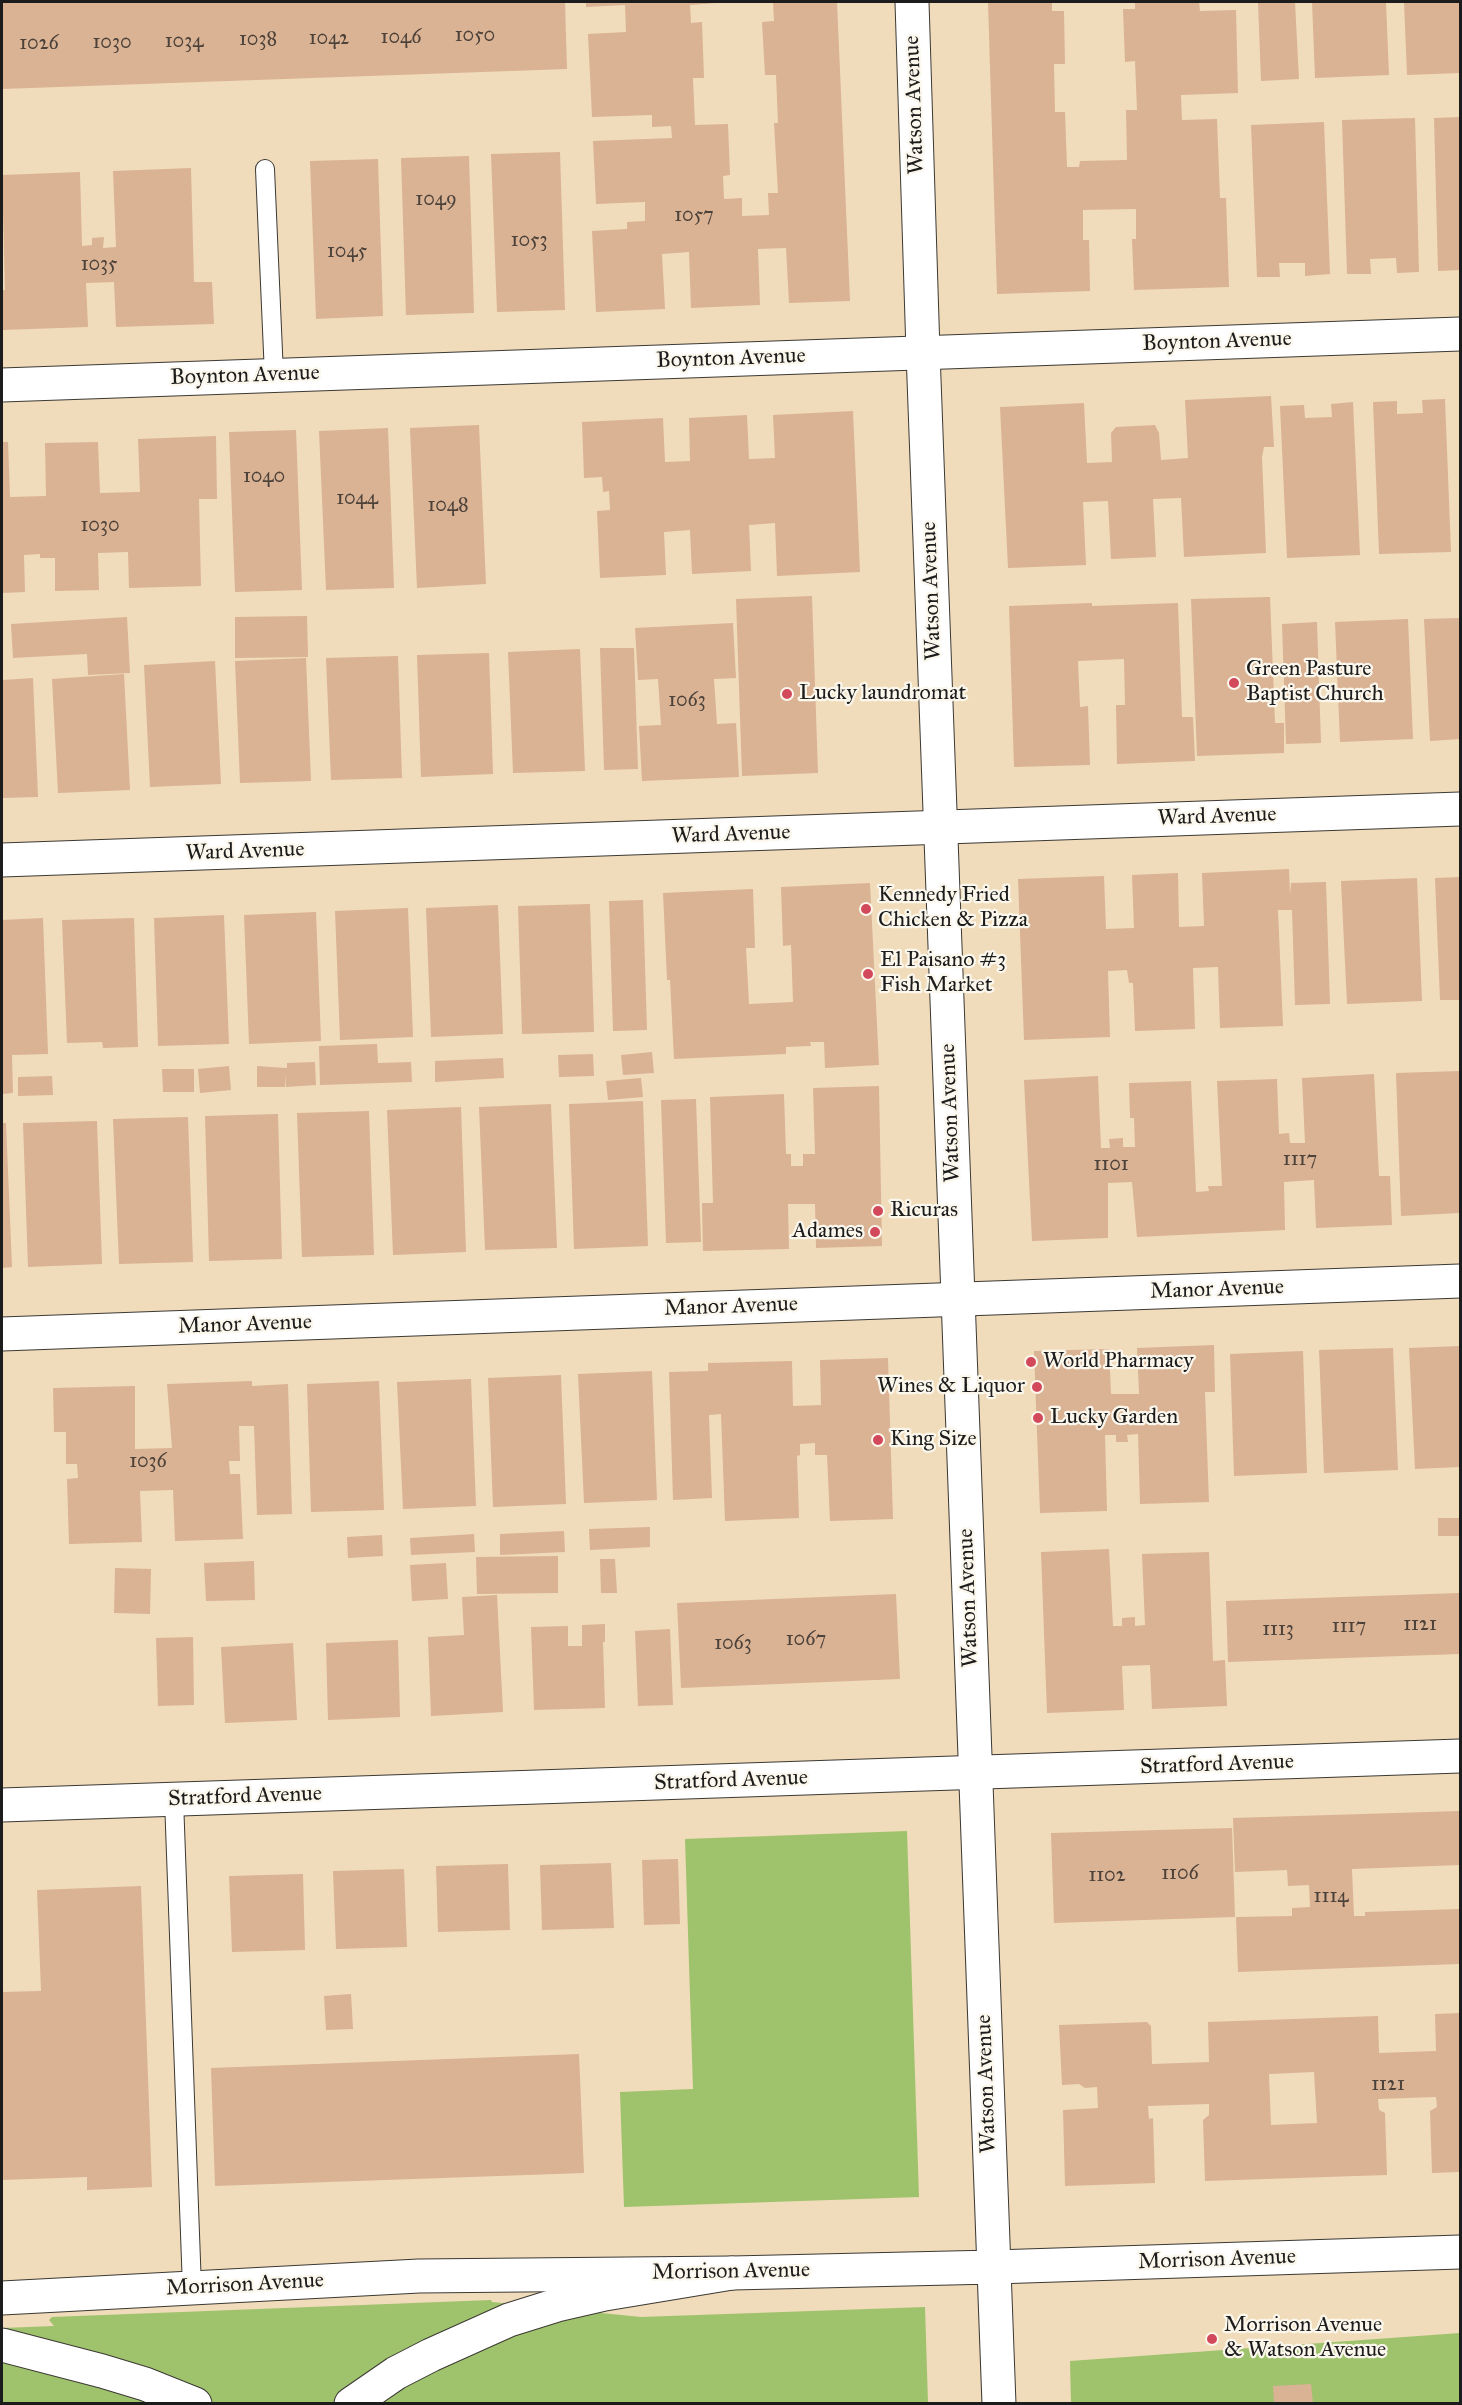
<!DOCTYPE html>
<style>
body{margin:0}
#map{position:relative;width:1462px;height:2405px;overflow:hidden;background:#f0dcba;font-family:"IM FELL Great Primer",serif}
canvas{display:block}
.frame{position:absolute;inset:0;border:3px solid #1c1c1c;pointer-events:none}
</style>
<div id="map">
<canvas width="1462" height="2405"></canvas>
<div class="frame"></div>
</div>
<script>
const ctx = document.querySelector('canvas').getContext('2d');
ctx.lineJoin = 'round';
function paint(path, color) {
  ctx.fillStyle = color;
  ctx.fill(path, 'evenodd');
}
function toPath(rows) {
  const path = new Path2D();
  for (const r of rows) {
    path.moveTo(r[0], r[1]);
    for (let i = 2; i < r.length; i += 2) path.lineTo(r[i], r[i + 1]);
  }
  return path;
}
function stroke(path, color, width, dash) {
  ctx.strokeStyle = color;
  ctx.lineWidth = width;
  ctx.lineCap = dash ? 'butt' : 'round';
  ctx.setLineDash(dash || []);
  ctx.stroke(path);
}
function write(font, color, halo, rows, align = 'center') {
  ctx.font = font + ' "IM FELL Great Primer",serif';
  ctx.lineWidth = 4.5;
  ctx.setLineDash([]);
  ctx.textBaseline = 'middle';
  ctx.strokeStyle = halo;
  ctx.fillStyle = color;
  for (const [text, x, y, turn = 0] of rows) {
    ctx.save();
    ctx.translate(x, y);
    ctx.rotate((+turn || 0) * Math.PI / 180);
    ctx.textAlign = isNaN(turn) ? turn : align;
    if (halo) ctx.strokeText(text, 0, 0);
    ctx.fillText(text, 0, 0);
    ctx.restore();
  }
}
const green = toPath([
 [907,1831,919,2197,624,2207,620,2092,693,2089,685,1839],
 [491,2300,492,2302,641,2317,925,2307,928,2403,2,2404,2,2328,54,2326,49,2320,52,2317],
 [1460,2333,1460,2403,1071,2403,1070,2361]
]);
const building = toPath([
 [2,2,565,2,567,69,2,89],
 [586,2,717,2,717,3,690,5,691,23,702,22,704,78,693,78,695,125,728,124,730,175,723,176,724,199,742,198,742,216,769,215,768,193,778,193,774,123,778,123,776,75,765,75,762,22,774,21,773,2,837,2,850,301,789,303,786,248,758,249,760,305,691,308,689,252,662,254,665,309,596,312,592,231,627,229,627,222,645,221,645,202,596,204,593,141,672,138,671,126,652,127,652,115,592,117,588,34,626,32,625,5,586,7],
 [988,2,1052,2,1052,11,1064,11,1065,64,1054,64,1055,112,1065,112,1067,167,1079,167,1080,161,1127,160,1126,110,1137,110,1135,61,1125,62,1123,9,1135,9,1135,2,1199,2,1200,11,1236,10,1238,93,1181,95,1182,120,1217,119,1220,198,1226,198,1229,287,1134,290,1132,239,1136,239,1136,209,1083,210,1083,240,1089,240,1090,291,997,294],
 [1258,2,1295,2,1299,79,1261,81],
 [1312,2,1386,2,1389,75,1315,78],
 [1404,2,1460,2,1460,73,1407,75],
 [1460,117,1460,270,1438,271,1434,118],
 [1415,118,1419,272,1397,273,1396,258,1370,259,1371,274,1347,274,1342,120],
 [1324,122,1330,274,1305,276,1305,263,1279,263,1280,277,1257,277,1251,125],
 [560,152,565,310,497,312,491,154],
 [469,156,474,313,406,315,401,158],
 [378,159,383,316,316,319,310,161],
 [191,168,194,282,212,282,214,324,116,327,114,282,86,283,88,327,2,330,2,290,5,290,2,175,80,172,82,246,92,245,92,238,104,237,103,248,116,247,113,171],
 [1271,396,1274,447,1264,447,1262,457,1266,553,1184,557,1181,498,1153,499,1156,557,1111,559,1108,501,1083,502,1086,565,1008,568,1000,407,1084,403,1087,463,1112,462,1111,433,1116,427,1155,425,1159,433,1161,460,1188,458,1185,400],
 [1445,399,1451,552,1379,554,1373,402,1397,401,1397,414,1423,413,1422,400],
 [1353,402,1360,555,1287,558,1280,406,1304,405,1305,418,1332,417,1331,404],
 [853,411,860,572,777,576,775,523,749,525,751,571,692,574,690,530,664,532,666,575,600,578,597,511,610,510,609,491,603,492,602,477,584,478,582,422,663,418,665,462,690,461,689,418,747,415,749,459,775,458,773,415],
 [479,425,486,584,417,588,410,428],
 [388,428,394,588,326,590,319,431],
 [296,430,302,590,235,592,229,432],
 [216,436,217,499,199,499,201,586,129,588,128,552,98,553,99,590,55,591,55,558,40,558,40,554,24,555,25,592,2,593,2,442,8,442,10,497,46,496,45,443,98,442,100,493,140,492,138,439],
 [812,596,818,773,742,776,736,599],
 [1270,597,1275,723,1284,723,1284,753,1197,756,1191,599],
 [1092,603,1092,606,1178,603,1182,717,1193,717,1195,761,1117,764,1116,705,1125,705,1124,659,1078,661,1080,707,1088,706,1090,765,1014,767,1009,606],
 [307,616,308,657,235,658,235,617],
 [127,617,130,673,88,675,87,654,13,658,11,624],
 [1460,618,1460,739,1430,741,1424,619],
 [1408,619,1413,739,1340,742,1335,622],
 [1317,622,1321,743,1286,744,1282,624],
 [733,623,736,678,714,679,717,724,736,723,739,777,642,781,639,726,661,725,658,679,638,680,635,628],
 [600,648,634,648,638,769,604,770],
 [580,649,585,771,513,773,508,652],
 [489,653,493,774,421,777,417,655],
 [398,656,402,778,331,780,326,658],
 [306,658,311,781,240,783,235,661],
 [215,661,221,784,150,787,144,665],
 [124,674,130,790,58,793,52,679],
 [33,678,38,797,2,798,2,680],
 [1289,869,1290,895,1291,883,1326,882,1330,1004,1295,1005,1292,910,1278,910,1283,1026,1220,1028,1218,967,1193,968,1195,1029,1135,1031,1133,983,1129,983,1127,970,1108,971,1110,1037,1024,1040,1018,879,1104,876,1106,929,1134,928,1132,875,1178,873,1179,927,1204,926,1202,873],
 [1460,877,1460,1000,1440,1000,1435,878],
 [1417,878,1422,1001,1347,1004,1341,881],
 [870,883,879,1065,825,1068,824,1042,810,1042,811,1046,786,1047,786,1054,674,1059,670,980,667,980,663,893,753,889,755,948,746,948,749,1004,793,1002,791,945,783,946,781,887],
 [643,900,647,1030,613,1031,609,901],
 [590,904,594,1032,522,1034,518,906],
 [498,905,503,1034,431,1037,426,908],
 [408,908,413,1037,340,1040,335,911],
 [316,912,321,1041,249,1044,244,915],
 [224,915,229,1044,158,1046,154,918],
 [43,918,48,1054,12,1055,13,1093,2,1094,2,920],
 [134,918,138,1047,103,1048,102,1042,67,1043,62,920],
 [377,1044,378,1063,411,1062,412,1082,320,1085,319,1046],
 [652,1052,654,1073,623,1075,621,1055],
 [593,1054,594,1076,559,1077,558,1055],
 [503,1058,504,1078,435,1082,435,1061],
 [315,1062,316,1085,286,1087,285,1074,285,1087,257,1087,257,1066,285,1068,287,1068,287,1063],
 [229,1066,231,1090,200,1093,198,1069],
 [162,1069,194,1069,194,1092,163,1092],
 [1460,1071,1460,1213,1401,1216,1396,1073],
 [1374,1074,1379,1176,1390,1176,1392,1225,1316,1228,1314,1180,1284,1182,1285,1230,1137,1237,1132,1182,1108,1183,1108,1238,1032,1241,1024,1080,1098,1076,1101,1148,1110,1148,1109,1139,1123,1138,1123,1147,1135,1147,1134,1118,1130,1118,1129,1083,1191,1081,1196,1192,1209,1191,1208,1186,1222,1186,1217,1081,1277,1079,1279,1134,1289,1133,1290,1143,1305,1143,1302,1078],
 [52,1076,53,1095,18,1096,18,1077],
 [641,1078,643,1097,608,1100,606,1081],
 [879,1086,882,1246,816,1248,815,1204,788,1204,789,1249,703,1251,702,1203,713,1203,710,1097,784,1094,786,1154,791,1154,791,1166,803,1166,803,1154,815,1154,813,1088],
 [696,1099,701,1242,666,1243,661,1100],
 [643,1101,648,1246,574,1249,569,1104],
 [551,1104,557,1248,485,1250,479,1107],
 [461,1107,466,1252,393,1255,387,1110],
 [369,1111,374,1255,302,1257,297,1113],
 [278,1114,282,1259,209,1261,205,1116],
 [188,1117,193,1262,119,1264,113,1119],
 [97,1121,102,1264,28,1267,23,1123],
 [2,1123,6,1123,12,1267,2,1268],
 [1214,1345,1215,1392,1205,1392,1209,1502,1140,1504,1138,1434,1127,1435,1128,1442,1116,1442,1116,1435,1105,1435,1107,1511,1040,1513,1034,1351,1109,1349,1111,1394,1139,1394,1137,1348],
 [1460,1346,1460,1467,1415,1469,1409,1348],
 [1393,1348,1398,1470,1324,1473,1319,1350],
 [1303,1351,1307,1473,1234,1476,1230,1354],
 [888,1358,893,1519,830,1521,827,1455,815,1455,815,1443,800,1444,800,1455,797,1456,799,1518,725,1521,721,1414,709,1415,712,1498,673,1500,669,1372,708,1371,708,1363,792,1361,793,1406,821,1405,820,1360],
 [652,1371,657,1500,584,1503,578,1374],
 [561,1375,566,1504,493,1507,488,1378],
 [471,1379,476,1506,403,1509,397,1382],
 [252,1381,252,1386,288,1384,292,1514,257,1515,254,1426,239,1426,240,1461,229,1461,230,1474,240,1474,243,1539,175,1541,173,1490,140,1491,142,1542,69,1544,67,1479,78,1478,77,1464,66,1464,66,1432,54,1432,53,1388,135,1386,135,1449,172,1448,167,1384],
 [379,1381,384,1510,311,1512,307,1384],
 [1438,1518,1460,1518,1460,1536,1438,1536],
 [650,1527,650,1547,590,1550,589,1529],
 [564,1531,565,1552,500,1555,500,1534],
 [474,1534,475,1552,411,1555,410,1538],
 [382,1535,383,1556,348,1558,347,1537],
 [1109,1549,1113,1626,1122,1626,1122,1618,1135,1617,1135,1626,1145,1625,1142,1554,1209,1552,1213,1661,1225,1660,1227,1706,1152,1709,1150,1665,1122,1666,1124,1710,1047,1713,1041,1552],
 [558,1556,558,1593,477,1594,476,1557],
 [600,1559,615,1559,617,1593,601,1593],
 [254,1561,255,1600,206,1601,204,1563],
 [446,1563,448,1599,412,1601,410,1565],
 [115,1568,151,1569,150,1614,114,1613],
 [1460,1593,1460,1654,1228,1662,1226,1601],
 [896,1594,900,1679,681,1688,677,1603],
 [497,1595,503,1712,431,1716,428,1637,464,1635,462,1597],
 [605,1624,605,1642,603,1642,605,1708,534,1710,531,1627,568,1626,568,1646,582,1646,582,1625],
 [670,1629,673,1705,638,1706,635,1631],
 [193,1637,194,1705,158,1706,156,1638],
 [398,1640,400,1717,328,1720,326,1643],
 [293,1643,297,1720,225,1723,221,1647],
 [1460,1811,1460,1865,1352,1869,1354,1916,1365,1916,1365,1912,1460,1909,1460,1964,1238,1972,1236,1917,1292,1916,1292,1908,1310,1907,1309,1885,1288,1886,1287,1870,1235,1872,1233,1818],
 [1232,1828,1235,1917,1054,1923,1051,1833],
 [678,1859,680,1924,644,1925,642,1860],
 [611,1863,614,1928,542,1930,540,1865],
 [508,1864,510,1930,438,1932,436,1866],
 [404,1869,407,1947,336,1949,333,1871],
 [303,1874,305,1950,232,1952,229,1876],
 [141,1886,152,2187,87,2190,87,2177,2,2180,2,1992,41,1991,37,1890],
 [351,1994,353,2029,326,2030,324,1996],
 [1460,2013,1460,2172,1432,2173,1430,2111,1437,2107,1436,2097,1378,2099,1379,2110,1385,2113,1387,2175,1205,2181,1203,2120,1209,2115,1209,2104,1148,2106,1149,2119,1153,2118,1155,2183,1065,2186,1063,2110,1098,2108,1097,2087,1085,2088,1079,2084,1062,2085,1059,2025,1147,2022,1151,2026,1152,2064,1209,2062,1208,2022,1378,2016,1379,2053,1436,2051,1435,2014],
 [1314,2072,1317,2123,1271,2125,1269,2074],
 [579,2054,584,2173,215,2186,211,2068],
 [1311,2384,1313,2403,1274,2403,1273,2386]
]);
const service = toPath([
 [265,169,274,375],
 [174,1800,192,2288]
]);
const minor = toPath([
 [2,385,1460,334],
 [2,860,1460,809],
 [2,1334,1460,1281],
 [2,1805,1460,1756],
 [994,2267,1460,2252]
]);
const tertiary = toPath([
 [912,2,923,352,999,2404],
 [2,2298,419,2276,732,2273,994,2267]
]);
const motorway = toPath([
 [2,2345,102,2371,145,2384,195,2404],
 [351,2404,396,2373,431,2355,509,2320,557,2305,605,2294,732,2273]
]);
const markers = [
 [1234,683,6,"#d1495b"],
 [787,694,6,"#d1495b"],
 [866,909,6,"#d1495b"],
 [868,974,6,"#d1495b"],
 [878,1211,6,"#d1495b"],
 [875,1232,6,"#d1495b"],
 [1031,1362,6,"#d1495b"],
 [1037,1387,6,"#d1495b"],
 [1038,1418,6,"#d1495b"],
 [878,1440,6,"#d1495b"],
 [1212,2339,6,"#d1495b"]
];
const numberNames = [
 ["1050",475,36],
 ["1046",401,38],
 ["1042",329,39],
 ["1038",258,40],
 ["1034",184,42],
 ["1030",112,43],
 ["1026",39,44],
 ["1049",436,200],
 ["1057",694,216],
 ["1053",529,241],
 ["1045",347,252],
 ["1035",99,265],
 ["1040",264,477],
 ["1044",357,499],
 ["1048",448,506],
 ["1030",100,526],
 ["1063",687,701],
 ["1117",1300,1160],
 ["1101",1111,1165],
 ["1036",148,1462],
 ["1121",1420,1625],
 ["1117",1349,1627],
 ["1113",1278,1630],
 ["1067",806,1640],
 ["1063",733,1644],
 ["1106",1180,1874],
 ["1102",1107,1876],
 ["1114",1331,1897],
 ["1121",1388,2085]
];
const streetNames = [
 ["Watson Avenue",915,105,-92],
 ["Boynton Avenue",1217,342,-2],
 ["Boynton Avenue",731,359,-2],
 ["Boynton Avenue",245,376,-2],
 ["Watson Avenue",932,591,-92],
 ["Ward Avenue",1217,817,-2],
 ["Ward Avenue",731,835,-2],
 ["Ward Avenue",245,852,-2],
 ["Watson Avenue",951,1113,-92],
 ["Manor Avenue",1217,1290,-2],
 ["Manor Avenue",731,1307,-2],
 ["Manor Avenue",245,1325,-2],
 ["Watson Avenue",969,1598,-92],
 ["Stratford Avenue",1217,1765,-2],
 ["Stratford Avenue",731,1781,-2],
 ["Stratford Avenue",245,1797,-2],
 ["Watson Avenue",987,2084,-92],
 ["Morrison Avenue",1217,2260,-2],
 ["Morrison Avenue",731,2272,-1],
 ["Morrison Avenue",245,2285,-3]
];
const poiNames = [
 ["Green Pasture",1246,670],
 ["Baptist Church",1246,695],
 ["Lucky laundromat",799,694],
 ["Kennedy Fried",878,896],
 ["Chicken & Pizza",878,921],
 ["El Paisano #3",880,961],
 ["Fish Market",880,986],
 ["Ricuras",890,1211],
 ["Adames",863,1232,"right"],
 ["World Pharmacy",1043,1362],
 ["Wines & Liquor",1025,1387,"right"],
 ["Lucky Garden",1050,1418],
 ["King Size",890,1440],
 ["Morrison Avenue",1224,2326],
 ["& Watson Avenue",1224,2351]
];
paint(green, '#9fc26c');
paint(building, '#dab294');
stroke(service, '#3c3934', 20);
stroke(minor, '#3c3934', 35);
stroke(tertiary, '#3c3934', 35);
stroke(motorway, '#3c3934', 35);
stroke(service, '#fff', 18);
stroke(minor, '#fff', 33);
stroke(tertiary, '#fff', 33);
stroke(motorway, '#fff', 33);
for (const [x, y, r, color] of markers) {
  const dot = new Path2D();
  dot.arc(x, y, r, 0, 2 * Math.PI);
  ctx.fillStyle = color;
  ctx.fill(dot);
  stroke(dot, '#fbf7ec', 2);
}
write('20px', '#4c423a', null, numberNames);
write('22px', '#1c1c1c', '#fbf7ec', streetNames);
write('22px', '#1c1c1c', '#fbf7ec', poiNames, 'left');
</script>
